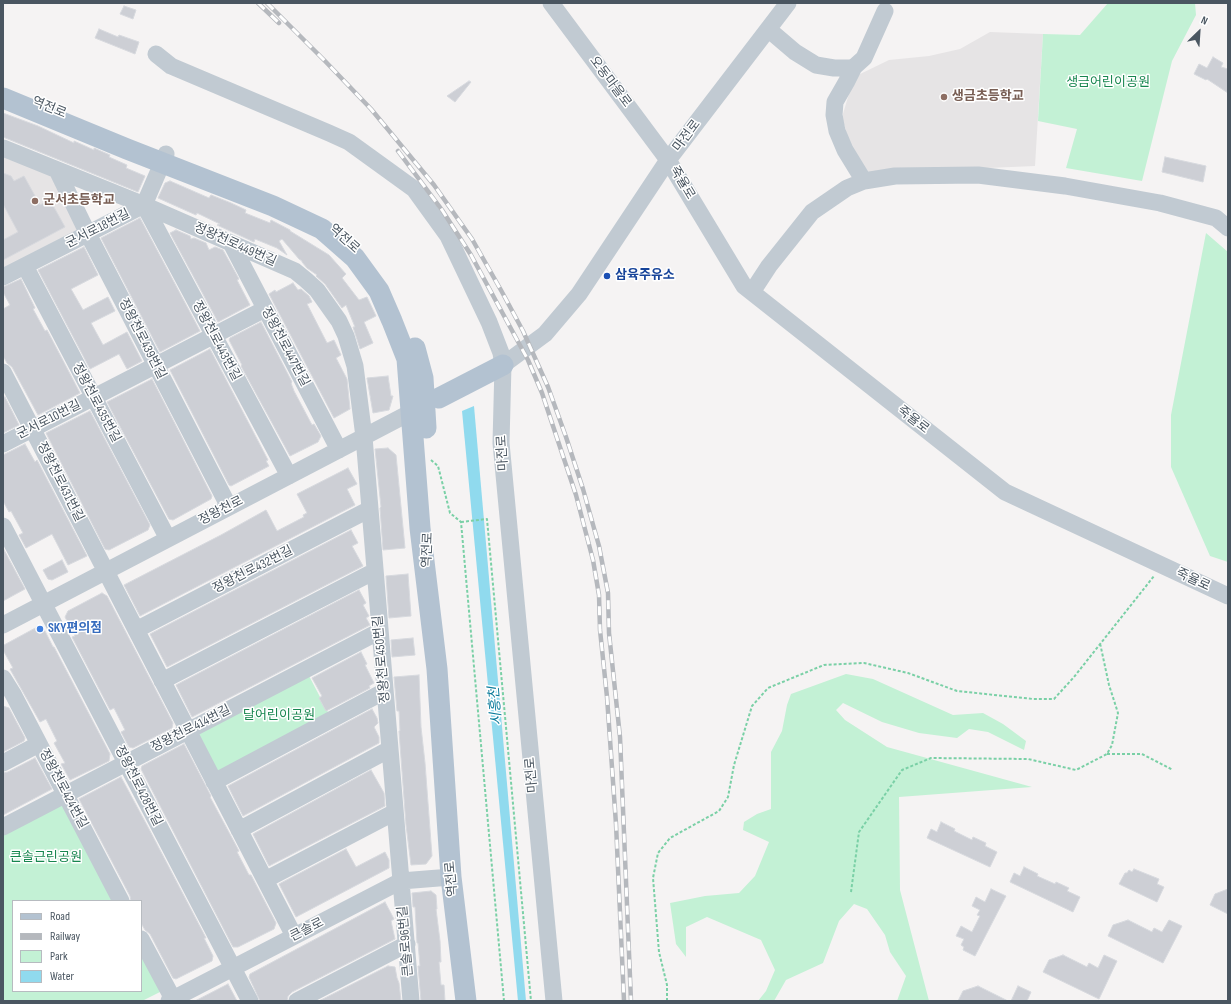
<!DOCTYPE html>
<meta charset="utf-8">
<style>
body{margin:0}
#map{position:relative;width:1231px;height:1004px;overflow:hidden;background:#f5f3f3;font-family:"Sofia Sans Condensed",sans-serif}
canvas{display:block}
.frame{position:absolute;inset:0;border:4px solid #4a5661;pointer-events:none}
.legend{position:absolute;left:12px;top:900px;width:130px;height:92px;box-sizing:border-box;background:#fff;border:1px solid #b7bbc0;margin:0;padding:5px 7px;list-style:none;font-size:12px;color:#4a5661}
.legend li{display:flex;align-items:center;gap:8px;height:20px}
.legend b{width:20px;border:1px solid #b7bbc0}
.north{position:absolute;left:1179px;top:12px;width:40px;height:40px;-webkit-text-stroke:3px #fff;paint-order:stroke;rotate:25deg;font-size:11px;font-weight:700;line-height:16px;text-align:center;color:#4a5661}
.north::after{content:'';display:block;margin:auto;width:14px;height:18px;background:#4a5661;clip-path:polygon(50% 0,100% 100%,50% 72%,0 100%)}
</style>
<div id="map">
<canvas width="1231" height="1004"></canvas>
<div class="frame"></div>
<ul class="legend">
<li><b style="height:5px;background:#b3c2d1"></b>Road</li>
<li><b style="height:5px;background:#b5b8bd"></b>Railway</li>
<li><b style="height:11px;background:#c3f1d5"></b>Park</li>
<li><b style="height:11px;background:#90daee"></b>Water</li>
</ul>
<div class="north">N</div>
</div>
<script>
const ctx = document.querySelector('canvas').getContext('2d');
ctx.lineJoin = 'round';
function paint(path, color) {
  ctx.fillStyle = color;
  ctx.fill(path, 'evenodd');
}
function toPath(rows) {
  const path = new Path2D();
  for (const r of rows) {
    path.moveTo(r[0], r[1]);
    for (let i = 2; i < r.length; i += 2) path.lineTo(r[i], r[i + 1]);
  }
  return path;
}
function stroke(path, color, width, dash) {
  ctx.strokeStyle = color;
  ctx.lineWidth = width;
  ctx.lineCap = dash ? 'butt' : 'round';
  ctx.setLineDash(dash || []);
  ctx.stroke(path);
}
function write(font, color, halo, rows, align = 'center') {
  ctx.font = font + ' "Sofia Sans Condensed","Noto Sans KR",sans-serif';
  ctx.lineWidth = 3;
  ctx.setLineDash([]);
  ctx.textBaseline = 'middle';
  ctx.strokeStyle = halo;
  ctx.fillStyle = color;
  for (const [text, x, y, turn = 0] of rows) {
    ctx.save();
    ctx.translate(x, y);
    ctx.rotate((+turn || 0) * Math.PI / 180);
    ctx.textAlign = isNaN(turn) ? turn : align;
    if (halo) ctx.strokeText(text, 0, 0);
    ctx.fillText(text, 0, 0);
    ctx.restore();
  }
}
const education = toPath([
 [990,32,1043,34,1035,166,869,173,850,146,842,117,854,77,889,60,929,56,960,49],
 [3,153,53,173,83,230,3,271]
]);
const green = toPath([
 [1108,3,1195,3,1196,15,1172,61,1142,181,1066,168,1077,129,1038,121,1043,34,1080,35],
 [1206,233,1228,252,1228,562,1210,556,1171,467,1171,415],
 [308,674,330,716,218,774,196,732],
 [846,674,873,679,953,715,983,713,1003,724,1026,741,1024,750,988,732,969,729,957,738,919,733,882,722,843,703,836,710,845,720,887,747,1032,787,899,797,900,890,929,1001,897,1001,906,976,890,952,885,935,867,909,854,904,839,921,823,963,786,980,774,1001,758,1001,766,991,775,970,761,940,707,917,686,927,686,957,676,944,670,903,705,896,739,893,755,876,769,842,743,830,744,822,757,814,771,809,771,752,782,731,787,705,791,694],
 [63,798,116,901,13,901,13,991,141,991,141,950,162,991,142,1001,3,1001,3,830]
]);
const water = toPath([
 [474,406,526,1001,518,1001,462,411]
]);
const building = toPath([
 [124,6,136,10,133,19,120,14,124,6],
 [99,29,118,37,119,35,139,42,135,54,95,38,99,29],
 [1213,57,1223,63,1221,67,1228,69,1228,93,1207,79,1206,80,1194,74,1199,64,1207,68,1213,57],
 [469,81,471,82,455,102,447,96,469,81],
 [3,113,38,126,74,143,74,141,94,150,94,148,103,152,110,155,109,157,127,165,126,168,145,176,138,192,3,137,3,113],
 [1165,157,1206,166,1203,182,1162,172,1165,157],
 [3,173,11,176,14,181,24,176,40,205,50,200,65,227,3,260,3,240,18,232,3,204,3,173],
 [170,181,209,198,211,195,231,203,246,210,245,213,270,223,271,220,290,230,290,231,329,255,346,274,342,278,359,300,367,297,376,316,364,322,373,343,360,349,353,327,355,327,346,305,342,308,325,284,316,276,317,275,307,268,302,262,302,261,299,259,282,239,279,241,287,255,277,248,255,239,254,242,217,225,220,224,197,213,196,215,158,198,165,183,170,181],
 [140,218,200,331,160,352,101,238,140,218],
 [176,230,190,236,191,239,194,238,206,243,209,250,215,247,223,250,239,279,237,280,250,305,218,322,170,233,176,230],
 [84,247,98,275,71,289,83,310,108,297,115,311,91,323,103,345,127,332,142,361,127,369,119,354,90,369,38,270,84,247],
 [21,279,35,308,33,309,45,331,47,330,80,393,38,415,12,367,7,363,3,356,3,309,10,305,3,292,3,287,21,279],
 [293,283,298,290,301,289,309,296,312,302,307,304,327,343,334,340,341,355,336,358,347,379,350,409,334,418,269,294,275,290,276,292,293,283],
 [261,322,292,382,291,383,294,391,312,425,314,424,321,436,318,442,290,456,241,366,242,365,229,340,230,338,261,322],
 [210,349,268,460,266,461,269,466,231,486,229,485,170,370,210,349],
 [388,376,391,396,393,396,389,410,373,413,367,378,388,376],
 [152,379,212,496,211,499,173,520,169,519,107,402,152,379],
 [5,397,19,425,3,433,3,398,5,397],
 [90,411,150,525,148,530,109,550,105,549,46,433,90,411],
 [25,444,35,462,37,460,87,556,68,565,52,534,26,548,19,535,23,533,11,511,9,512,3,501,3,455,25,444],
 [388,448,396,455,405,548,383,550,380,508,381,507,375,449,388,448],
 [348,468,357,484,347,489,355,505,140,616,124,585,221,535,266,510,277,531,304,517,303,515,307,513,297,494,348,468],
 [351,530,358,543,352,546,363,566,167,667,150,634,351,530],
 [3,548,25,589,3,601,3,548],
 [62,560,68,572,52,580,48,579,43,570,62,560],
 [408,574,411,616,389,618,386,576,408,574],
 [359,590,366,603,363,605,369,616,366,618,370,625,192,717,176,685,359,590],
 [102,593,107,596,173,723,172,728,133,748,129,747,121,732,125,730,114,708,110,710,72,637,75,636,65,617,68,611,102,593],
 [39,626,43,627,53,647,54,647,110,754,109,761,70,780,61,764,65,763,54,743,57,741,46,719,40,722,10,669,13,668,3,650,4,645,39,626],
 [413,638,415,655,392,657,391,640,413,638],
 [361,652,367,664,365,665,374,683,369,686,370,688,326,711,319,698,322,696,312,678,361,652],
 [419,675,421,727,425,763,432,856,426,864,411,865,406,825,399,731,400,731,399,711,397,711,394,677,419,675],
 [3,706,9,708,25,738,24,741,3,752,3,706],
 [372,709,377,718,378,723,374,727,379,737,379,743,243,816,228,786,372,709],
 [184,744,211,796,210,797,239,851,237,852,249,875,251,875,276,923,274,929,238,947,233,947,141,769,142,766,184,744],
 [35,758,52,789,3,815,3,773,8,772,35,758],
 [371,770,384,793,385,806,269,866,253,834,371,770],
 [121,777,149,829,206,938,204,938,213,956,212,961,176,979,173,978,150,934,145,930,141,923,141,901,131,901,130,896,79,799,121,777],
 [941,822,955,829,954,831,972,840,973,837,986,843,985,846,997,852,990,867,927,838,931,829,937,832,941,822],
 [346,849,356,867,385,852,389,860,389,868,296,917,279,884,346,849],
 [1024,867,1038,874,1037,876,1055,884,1056,882,1069,888,1067,891,1080,897,1073,912,1010,882,1014,873,1020,876,1024,867],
 [1134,869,1159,879,1157,884,1164,887,1157,902,1119,884,1125,873,1127,873,1129,870,1132,872,1134,869],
 [991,889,1006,896,975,956,963,950,964,947,961,945,964,939,956,936,961,926,972,932,980,916,977,915,980,910,972,906,976,897,985,902,991,889],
 [1228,889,1228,914,1210,905,1215,894,1228,889],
 [431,891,436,895,437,909,436,909,440,941,441,962,439,962,441,985,444,985,445,1001,421,1001,418,966,420,966,418,943,417,943,415,907,413,907,412,893,431,891],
 [385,902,394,919,391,921,395,939,292,992,288,996,287,1001,260,1001,249,977,250,974,385,902],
 [1128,920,1152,932,1154,928,1162,932,1169,920,1182,926,1163,963,1108,936,1113,925,1128,920],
 [1063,955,1087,967,1089,963,1098,968,1104,955,1117,961,1099,999,1043,972,1049,960,1063,955],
 [388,966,395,967,397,978,399,983,401,1001,319,1001,388,966],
 [228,984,237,1001,195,1001,228,984],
 [978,986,1008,1001,958,1001,963,991,978,986],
 [1018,986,1031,992,1027,1001,1011,1001,1018,986]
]);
const path = toPath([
 [431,460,438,466,450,513,461,522,504,1001],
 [461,522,487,519,531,1001],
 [1107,754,1142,754,1173,770],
 [851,892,859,832,902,770,931,758,1028,759,1076,770,1107,754,1112,745,1118,713,1109,685,1100,643],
 [667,1001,667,985,659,952,653,878,658,853,670,838,719,811,728,797,734,765,752,706,768,688,824,665,864,663,908,673,957,691,1033,699,1054,699,1074,677,1154,576]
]);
const minor = toPath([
 [551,3,668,160,744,286,1005,492,1228,596],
 [768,29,795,52,816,65,834,68,850,68,854,67,864,58,885,11],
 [156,54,171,66,329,133,349,142,414,189,448,236,489,322,501,353,503,365,501,443,554,1001],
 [854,67,847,81,835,102,834,115,837,131,845,150,864,181],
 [3,148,144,205,295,271,306,280,317,290,339,321,346,336,355,366,364,437,411,1001],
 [57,170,88,234,229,507],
 [144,205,289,476],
 [231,243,339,450],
 [25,266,168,539],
 [3,277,144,205,166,154],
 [752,292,769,266,812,212,847,188,864,181,895,176,978,175,1065,186,1160,203,1216,218,1228,228],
 [503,365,545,334,579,294,668,160,788,3],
 [3,372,294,936],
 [3,444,265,309],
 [3,526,250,1001],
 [3,625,421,407],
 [136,630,370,509],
 [3,678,13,694,121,901],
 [162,681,375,571],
 [3,763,39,744],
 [214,782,385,691],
 [3,827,380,631],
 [239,830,390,749],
 [265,880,395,812],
 [141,939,173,999],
 [169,1001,401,881,451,877],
 [297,1001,407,944]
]);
const major = toPath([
 [3,98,127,149,273,206,322,229,355,258,379,291,392,321,407,359,420,528,437,669,451,877,466,1001],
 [415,348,423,378,426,428],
 [439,398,503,365]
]);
const rail = toPath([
 [258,3,279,23],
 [267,3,325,61,371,109,434,185,472,239,502,292,523,331,548,387,566,437,583,489,599,546,608,593,609,633,620,737,631,1001],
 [398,151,442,210,471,255,528,360,542,393,576,495,593,560,599,595,600,630,607,697,616,824,624,1001]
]);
const markers = [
 [944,97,4,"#8d6e63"],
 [35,201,4,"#8d6e63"],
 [607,276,4,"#1a4fb4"],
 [40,629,4,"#3f7fe0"]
];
const streetNames = [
 ["오동마을로",610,82,53],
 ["역전로",49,108,22],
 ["마전로",687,136,-53],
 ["죽율로",682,183,59],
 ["군서로18번길",98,229,-27],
 ["역전로",344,239,42],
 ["정왕천로449번길",235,245,24],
 ["정왕천로439번길",142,339,63],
 ["정왕천로443번길",216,341,62],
 ["정왕천로447번길",285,347,62],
 ["정왕천로435번길",96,403,62],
 ["군서로10번길",49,420,-27],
 ["죽율로",913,420,38],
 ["마전로",503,453,-93],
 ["정왕천로431번길",60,482,63],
 ["정왕천로",221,511,-27],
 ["역전로",428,550,-88],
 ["정왕천로432번길",253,570,-27],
 ["죽율로",1193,580,25],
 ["정왕천로450번길",382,659,-95],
 ["정왕천로414번길",191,729,-27],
 ["마전로",532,775,-95],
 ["정왕천로428번길",138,786,63],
 ["정왕천로424번길",63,789,62],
 ["역전로",452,879,-95],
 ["큰솔로",307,930,-27],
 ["큰솔로96번길",406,941,-95]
];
const parkNames = [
 ["생금어린이공원",1108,83],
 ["달어린이공원",279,716],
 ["큰솔근린공원",46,858]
];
const educationNames = [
 ["생금초등학교",952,97],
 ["군서초등학교",43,201]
];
const transitNames = [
 ["삼육주유소",615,276]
];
const shopNames = [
 ["SKY편의점",48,629]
];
const waterNames = [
 ["시흥천",496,706,-95]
];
paint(education, '#e6e4e5');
paint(green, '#c3f1d5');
paint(water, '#90daee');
paint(building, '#cdcfd5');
stroke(building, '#d7d9de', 1);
stroke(path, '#7ad0a6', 2, [3, 2]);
stroke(minor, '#c1cad2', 17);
stroke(major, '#b3c2d1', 21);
stroke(rail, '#b5b8bd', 4.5);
stroke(rail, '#fff', 3, [9]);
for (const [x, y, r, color] of markers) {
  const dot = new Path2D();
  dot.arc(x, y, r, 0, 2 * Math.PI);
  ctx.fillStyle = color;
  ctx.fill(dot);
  stroke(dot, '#fff', 1.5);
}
write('13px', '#4a5661', '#fff', streetNames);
write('13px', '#17864f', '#fff', parkNames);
write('bold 13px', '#785e54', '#fff', educationNames, 'left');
write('bold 13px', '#164399', '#fff', transitNames, 'left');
write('bold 13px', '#366cbe', '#fff', shopNames, 'left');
write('italic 14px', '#0c7c9b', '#fff', waterNames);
</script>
